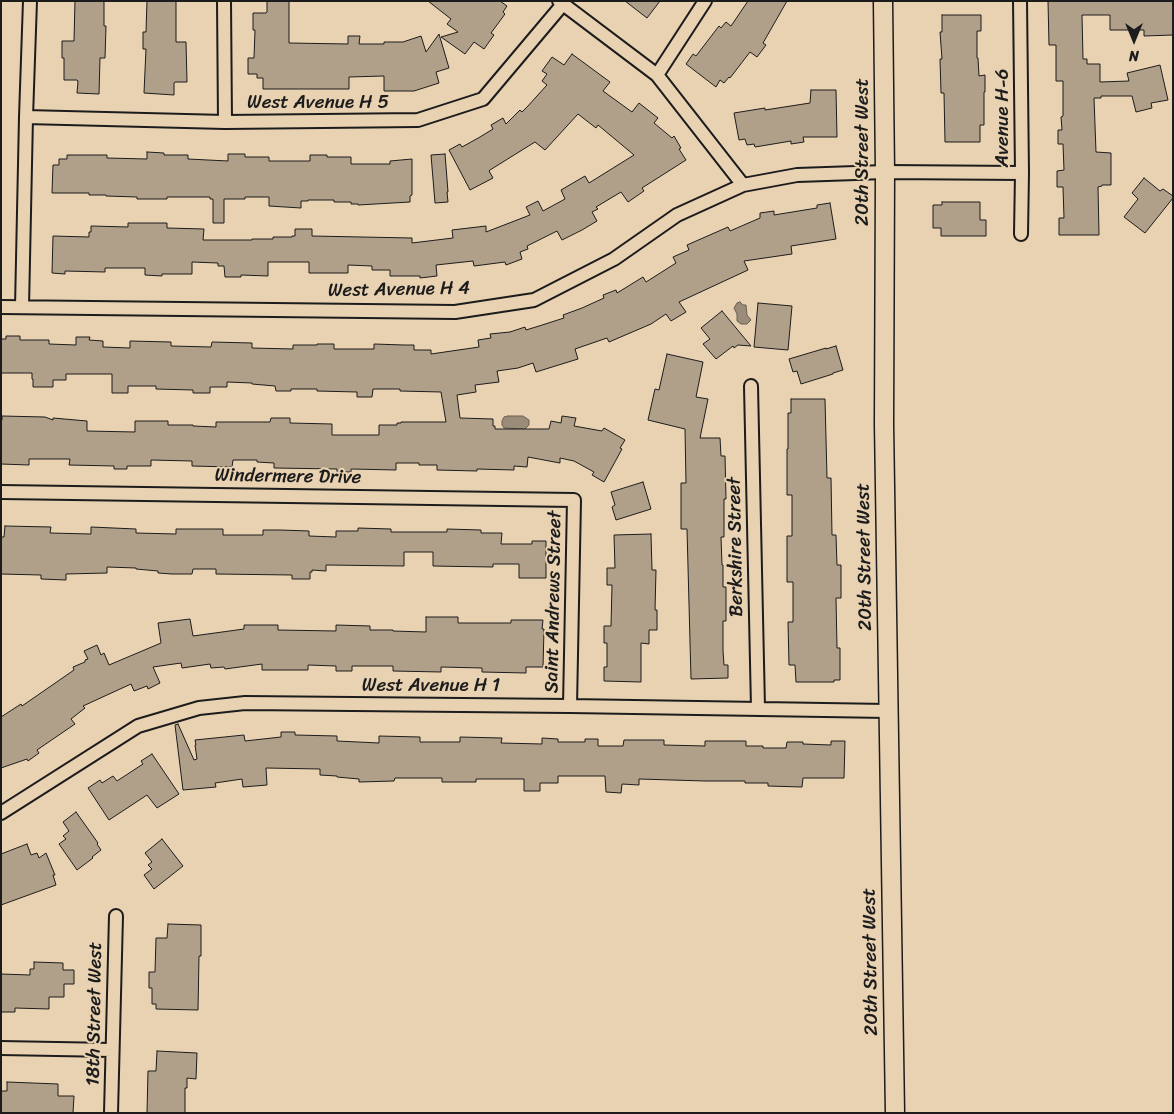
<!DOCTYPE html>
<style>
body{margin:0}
#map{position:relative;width:1174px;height:1114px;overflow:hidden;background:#e9d2b2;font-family:Sriracha,sans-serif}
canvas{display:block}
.frame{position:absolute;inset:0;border:2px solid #1c1c1c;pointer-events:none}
.north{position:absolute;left:1109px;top:15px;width:50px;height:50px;-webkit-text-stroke:4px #e9d2b2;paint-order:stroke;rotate:180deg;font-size:14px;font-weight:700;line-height:20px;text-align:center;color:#1c1c1c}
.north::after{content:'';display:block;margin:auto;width:18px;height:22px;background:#1c1c1c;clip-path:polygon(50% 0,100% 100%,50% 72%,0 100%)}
</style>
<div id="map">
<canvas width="1174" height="1114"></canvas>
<div class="frame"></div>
<div class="north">N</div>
</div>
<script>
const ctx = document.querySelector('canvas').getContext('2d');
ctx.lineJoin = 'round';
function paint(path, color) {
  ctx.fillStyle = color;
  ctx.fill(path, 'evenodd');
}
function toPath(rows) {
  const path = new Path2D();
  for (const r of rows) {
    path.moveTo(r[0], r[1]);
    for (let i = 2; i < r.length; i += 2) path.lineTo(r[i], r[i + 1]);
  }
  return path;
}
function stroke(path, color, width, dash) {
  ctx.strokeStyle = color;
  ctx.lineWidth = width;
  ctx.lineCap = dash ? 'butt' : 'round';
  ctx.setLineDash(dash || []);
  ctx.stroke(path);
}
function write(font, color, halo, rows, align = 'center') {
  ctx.font = font + ' Sriracha,sans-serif';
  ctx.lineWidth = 4;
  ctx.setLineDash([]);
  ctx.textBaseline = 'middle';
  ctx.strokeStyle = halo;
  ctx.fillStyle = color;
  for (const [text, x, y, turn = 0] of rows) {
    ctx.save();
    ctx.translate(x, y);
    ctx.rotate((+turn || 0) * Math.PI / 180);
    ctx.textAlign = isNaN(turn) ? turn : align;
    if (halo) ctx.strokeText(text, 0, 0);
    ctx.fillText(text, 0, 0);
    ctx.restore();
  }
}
const water = toPath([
 [740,302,743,305,746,305,747,315,751,320,747,324,741,324,737,321,737,314,734,308,737,303,740,302],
 [508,416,523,416,529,420,529,425,525,429,504,428,502,425,502,421,504,417,508,416]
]);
const building = toPath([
 [75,1,104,1,104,26,106,26,105,58,100,58,99,94,77,93,78,81,77,80,64,80,64,58,62,58,62,41,74,41,75,1],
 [147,1,176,1,176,42,186,42,187,82,175,82,174,83,174,95,144,93,146,49,143,49,143,32,146,32,147,1],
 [267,1,289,1,289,43,348,44,348,36,360,36,359,44,384,44,384,42,403,42,421,36,426,52,439,34,449,68,436,72,439,83,414,91,384,91,384,76,349,77,349,89,263,89,263,78,257,78,257,74,248,74,248,58,254,58,255,30,253,30,253,13,266,13,267,12,267,1],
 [428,1,500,1,507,6,503,12,505,14,491,33,494,35,484,49,474,42,465,54,441,37,458,32,447,24,451,19,428,1],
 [625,1,660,1,647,18,625,1],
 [748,1,787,1,763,43,766,45,757,57,750,52,730,78,729,77,724,83,720,80,716,87,686,64,693,54,696,56,719,26,721,28,726,22,731,26,748,1],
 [1048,1,1173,1,1173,35,1144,36,1144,30,1110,30,1110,15,1082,15,1083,59,1087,59,1087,64,1100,64,1100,82,1129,81,1127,73,1160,65,1168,100,1151,103,1152,108,1136,112,1132,96,1101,96,1101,98,1094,98,1096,152,1111,153,1111,185,1102,185,1102,186,1098,187,1099,235,1059,235,1059,218,1064,218,1063,187,1057,187,1057,171,1064,170,1063,144,1058,144,1058,130,1062,130,1061,117,1063,116,1063,81,1056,81,1056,45,1049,45,1048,1],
 [942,15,981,15,981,31,977,31,977,58,978,58,979,76,985,75,985,92,984,92,984,125,980,125,980,142,945,142,944,93,941,93,940,59,942,59,940,32,942,32,942,15],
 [572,54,610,82,603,91,632,112,639,103,658,118,654,123,672,138,674,136,681,148,679,149,686,160,642,188,644,191,628,202,621,192,596,207,598,209,592,212,597,221,582,230,562,240,557,231,527,246,528,249,520,252,522,259,506,265,505,262,474,266,473,261,436,265,437,276,420,278,420,276,390,276,390,270,372,270,372,266,348,265,348,273,309,273,309,262,268,262,268,276,241,275,241,277,225,277,224,266,218,266,218,263,192,262,192,274,162,274,162,276,145,275,145,268,105,268,105,272,65,271,65,274,52,273,53,236,89,237,89,232,91,232,91,226,128,227,128,223,167,223,167,228,204,229,203,240,252,240,252,239,273,239,273,237,292,237,292,236,295,236,295,229,312,229,312,236,412,238,412,243,453,238,452,230,486,226,486,232,530,215,526,207,538,201,543,211,565,199,561,190,585,176,589,183,634,155,598,125,596,128,578,114,545,150,535,142,490,170,489,171,493,178,470,190,449,150,460,144,462,147,480,137,493,129,491,125,503,118,506,124,520,110,522,112,527,107,547,85,542,81,547,74,542,71,552,57,564,65,572,54],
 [811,90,836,90,837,137,803,137,804,142,791,144,791,141,755,147,754,144,747,145,745,139,739,140,734,113,765,108,765,110,810,103,811,90],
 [147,152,164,153,164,155,188,155,188,159,228,161,228,154,245,154,245,157,269,157,269,161,310,161,310,155,327,155,327,157,351,157,351,164,390,164,390,161,412,159,412,195,410,196,410,202,358,205,358,204,351,204,351,202,334,202,334,200,308,200,308,201,301,201,301,208,269,206,269,197,245,197,245,199,224,199,224,223,213,223,213,199,210,199,210,197,167,197,167,199,137,199,137,197,106,196,106,195,89,195,89,193,52,193,53,165,59,165,59,159,67,159,67,155,107,155,107,158,147,159,147,152],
 [445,154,448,192,447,192,448,202,435,203,431,155,445,154],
 [1144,178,1160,191,1163,189,1173,196,1173,198,1145,233,1124,217,1138,199,1132,193,1144,178],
 [942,202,980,202,980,220,986,220,986,236,941,236,941,228,933,228,933,205,942,205,942,202],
 [830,203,836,239,791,246,792,254,744,261,748,270,679,302,686,312,671,321,666,314,651,324,609,342,607,338,575,349,578,359,536,372,533,363,518,368,497,371,499,382,475,385,476,392,457,395,460,418,493,419,493,426,495,426,495,429,549,429,551,421,561,423,562,416,576,418,574,426,602,431,604,428,625,440,620,448,622,449,604,482,592,475,594,472,574,461,560,458,560,463,528,457,527,467,514,466,514,470,477,469,477,471,437,470,437,465,419,465,419,463,396,463,396,470,351,469,351,472,337,472,337,469,274,468,274,463,257,462,257,460,233,460,232,467,192,466,192,461,151,460,151,466,127,466,127,469,114,469,114,466,69,465,70,459,29,459,29,465,1,464,1,420,2,420,2,416,45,417,53,420,53,418,87,421,87,431,135,432,135,421,168,421,168,425,193,425,193,426,216,427,216,422,270,422,271,418,290,418,290,423,332,424,332,435,379,435,379,425,397,425,397,423,401,423,401,422,446,422,441,392,400,391,400,389,373,389,372,397,357,397,357,392,317,391,317,389,291,389,291,391,276,391,275,386,252,384,252,383,227,382,227,387,210,387,210,393,193,393,193,390,156,389,156,386,128,386,128,393,112,393,112,374,66,374,66,380,53,380,53,387,33,387,33,379,32,379,32,373,1,373,1,339,6,339,6,336,20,336,20,340,49,340,49,344,76,345,76,337,90,337,89,340,103,341,103,347,130,348,130,341,171,342,171,346,211,347,212,342,252,343,252,348,293,349,293,345,317,345,317,344,334,344,334,349,374,349,374,344,404,345,414,345,414,350,431,350,431,354,479,347,478,340,491,338,490,334,510,332,525,327,526,330,539,326,564,318,563,315,582,308,604,298,603,295,616,290,617,293,643,277,646,282,676,263,673,257,689,250,687,245,728,227,730,231,760,218,760,213,774,211,774,215,817,208,817,205,830,203],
 [758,303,792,306,788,350,754,347,758,303],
 [722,311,751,346,738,345,734,348,733,346,716,359,703,344,710,339,701,328,722,311],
 [836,346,843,370,833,373,833,374,801,384,797,371,793,372,789,359,826,348,826,349,836,346],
 [667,354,703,362,696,397,708,399,700,438,720,438,721,456,725,456,726,499,724,499,724,537,721,537,722,565,723,565,723,587,726,587,726,621,723,621,723,651,724,665,728,665,728,678,691,679,687,529,681,529,681,483,686,483,685,429,648,420,655,389,659,390,667,354],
 [791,399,825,399,827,478,831,478,832,535,836,535,837,565,841,565,841,598,836,598,837,648,840,648,840,680,834,680,834,682,796,682,795,665,789,665,788,622,793,622,793,582,787,582,787,536,792,536,792,495,787,495,787,449,788,449,788,413,791,413,791,399],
 [643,482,651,509,616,520,612,507,615,505,611,492,643,482],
 [5,526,51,527,50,533,91,534,91,527,136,529,136,533,176,534,176,529,223,529,223,535,263,535,263,530,280,530,309,531,309,536,336,537,336,531,358,531,358,528,391,529,391,532,447,532,447,529,481,530,481,533,502,533,501,544,532,544,532,541,546,541,546,578,519,578,519,564,493,564,493,567,433,566,433,552,404,552,404,566,326,565,326,571,312,570,312,572,310,572,310,579,292,579,292,575,216,574,216,569,193,569,192,574,172,574,158,573,158,571,136,569,136,568,107,567,107,573,66,574,66,580,41,579,41,575,1,574,1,537,4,537,5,526],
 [651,534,652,570,656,570,655,610,657,610,657,630,649,630,649,644,641,643,641,682,604,681,604,667,607,667,607,643,604,643,604,626,611,626,612,585,607,585,607,568,615,568,614,535,651,534],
 [426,617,458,617,458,623,511,623,511,620,543,620,542,629,544,629,543,667,526,667,526,673,482,672,482,668,441,667,441,672,393,671,393,666,352,666,352,671,336,671,336,666,308,665,308,670,262,670,262,664,225,669,224,667,211,668,210,664,182,668,181,663,153,667,160,683,148,689,147,686,134,691,131,684,83,706,85,708,71,719,75,724,37,750,39,753,28,761,27,759,1,768,1,717,21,704,22,706,74,670,73,667,85,662,85,660,88,659,84,651,97,645,101,655,104,653,109,665,161,643,158,623,190,619,193,636,244,629,244,625,278,625,278,630,336,631,336,625,370,626,370,630,393,630,393,631,426,632,426,617],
 [178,724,194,760,197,759,195,745,196,745,195,740,244,735,245,741,281,737,281,732,295,732,295,735,337,736,337,741,379,743,379,736,420,737,420,742,460,742,460,737,502,738,501,743,542,744,542,738,558,739,558,742,585,742,585,739,598,739,598,746,623,746,624,740,664,740,664,745,705,746,705,741,746,741,746,746,763,746,763,748,786,748,787,742,803,742,803,744,831,745,831,741,845,741,844,778,803,778,802,787,768,786,768,783,745,783,745,781,705,781,639,779,639,785,622,784,621,793,606,792,605,776,558,776,558,783,540,783,540,791,524,791,524,779,476,779,476,782,442,782,442,778,395,778,394,781,359,782,359,779,337,777,337,776,320,775,320,769,266,768,267,785,243,787,242,779,215,783,216,787,183,790,175,725,178,724],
 [152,754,179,794,157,808,147,795,109,820,88,788,100,780,102,783,113,776,117,781,143,764,141,761,152,754],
 [76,812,98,843,97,844,101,850,92,857,93,858,77,870,59,844,66,839,63,836,69,831,63,822,76,812],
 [162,839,183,866,154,889,144,875,152,869,148,865,152,862,145,853,162,839],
 [27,844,31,855,37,853,39,858,46,853,55,875,53,875,56,885,1,905,1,854,27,844],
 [168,924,201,925,201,956,199,956,198,1010,156,1009,156,1004,152,1004,152,988,149,988,149,972,155,972,156,938,167,938,168,924],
 [34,962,63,963,63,970,74,970,74,984,64,984,64,997,49,997,49,1009,15,1008,15,1012,1,1012,1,974,30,975,30,969,34,969,34,962],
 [157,1051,197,1053,196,1079,187,1078,187,1088,185,1088,185,1113,147,1113,148,1071,156,1071,157,1051],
 [7,1082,58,1084,58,1096,74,1096,73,1113,1,1113,1,1091,7,1091,7,1082]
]);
const street = toPath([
 [224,1,225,122],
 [559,1,657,75,743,185],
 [1020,1,1022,173,1021,234],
 [657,75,705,1],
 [26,117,225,122,418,120,483,99,563,4],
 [1,307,455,312,534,300,614,259,677,215,743,185,797,175,885,172,1022,173],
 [22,307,26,117,30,1],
 [751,386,758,708],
 [1,492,574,500,570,706],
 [1,813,138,726,199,708,245,703,570,706,888,711],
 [1,1048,112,1050],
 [111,1113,116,916]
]);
const secondary = toPath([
 [883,1,885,172,884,424,895,1113]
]);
const streetNames = [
 ["West Avenue H 5",318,103],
 ["Avenue H-6",1003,118,-90],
 ["20th Street West",863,152,-90],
 ["West Avenue H 4",399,290,-1],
 ["Windermere Drive",288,477,1],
 ["Berkshire Street",736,547,-91],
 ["20th Street West",865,557,-91],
 ["Saint Andrews Street",554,602,-89],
 ["West Avenue H 1",431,686],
 ["20th Street West",871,962,-91],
 ["18th Street West",95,1014,-89]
];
paint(water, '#9b8c79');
stroke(water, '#685f54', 1);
paint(building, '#b0a089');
stroke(building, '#1c1c1c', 1);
stroke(street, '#1c1c1c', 16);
stroke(secondary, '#1c1c1c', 21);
stroke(street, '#e9d2b2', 12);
stroke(secondary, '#e9d2b2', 18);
write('19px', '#1c1c1c', '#e9d2b2', streetNames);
</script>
